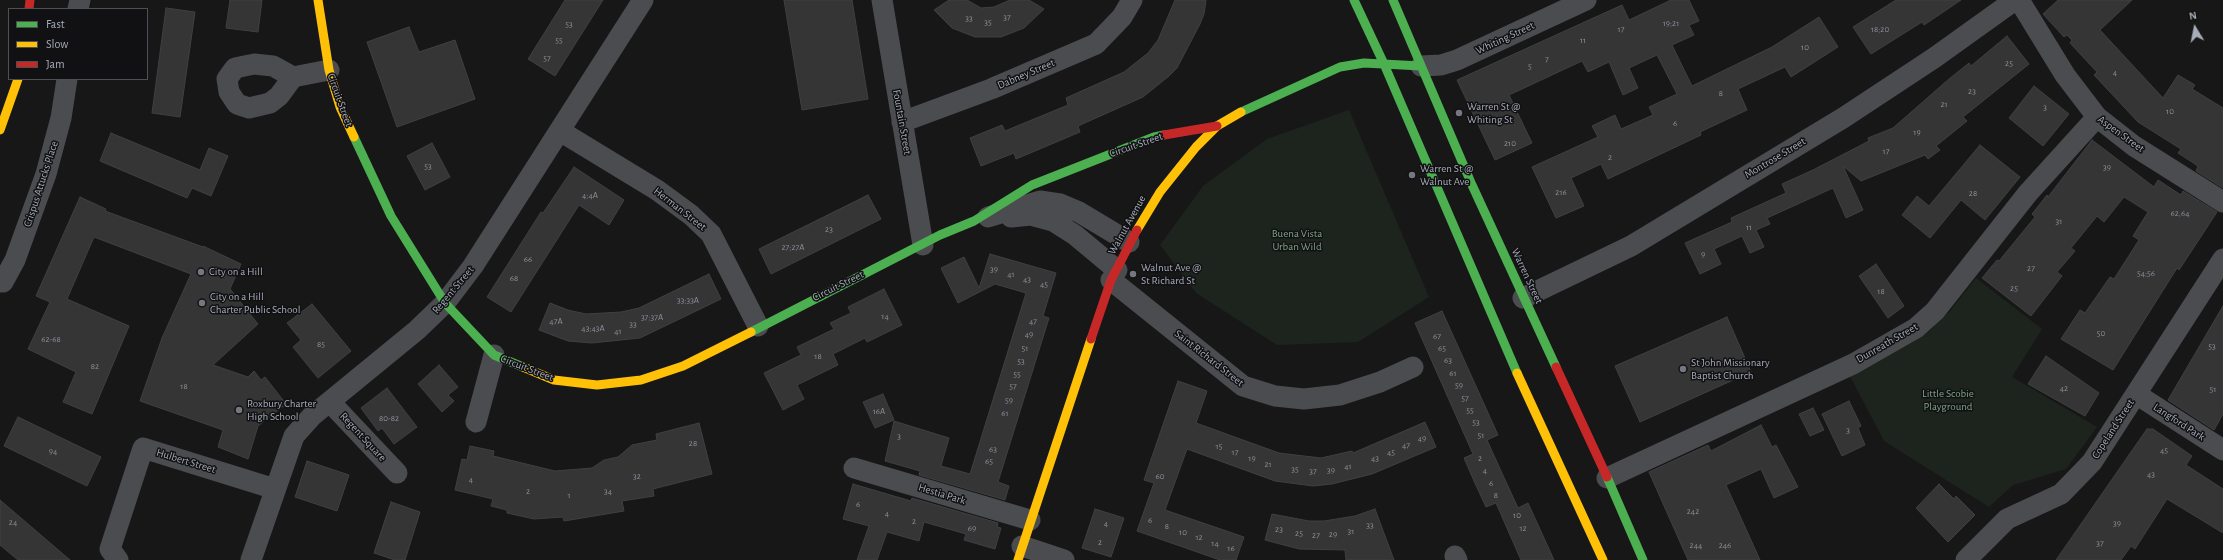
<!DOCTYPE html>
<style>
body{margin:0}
#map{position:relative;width:2223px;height:560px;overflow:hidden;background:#171717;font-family:"Alegreya Sans",sans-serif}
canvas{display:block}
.legend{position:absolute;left:8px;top:8px;width:140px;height:72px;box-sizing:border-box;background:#111113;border:1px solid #4d4f55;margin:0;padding:5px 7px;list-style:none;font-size:12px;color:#a7acb9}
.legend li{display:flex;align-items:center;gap:8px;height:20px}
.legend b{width:20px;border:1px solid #4d4f55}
.north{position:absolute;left:2175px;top:8px;width:40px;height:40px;-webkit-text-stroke:3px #111113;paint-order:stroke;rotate:350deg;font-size:11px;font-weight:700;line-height:16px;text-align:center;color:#a7acb9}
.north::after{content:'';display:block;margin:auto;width:14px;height:18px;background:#a7acb9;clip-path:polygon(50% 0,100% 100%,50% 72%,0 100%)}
</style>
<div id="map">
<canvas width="2223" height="560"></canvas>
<ul class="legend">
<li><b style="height:5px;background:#4caf50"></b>Fast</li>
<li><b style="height:5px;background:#ffc107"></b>Slow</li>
<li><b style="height:5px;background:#c62828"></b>Jam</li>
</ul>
<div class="north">N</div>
</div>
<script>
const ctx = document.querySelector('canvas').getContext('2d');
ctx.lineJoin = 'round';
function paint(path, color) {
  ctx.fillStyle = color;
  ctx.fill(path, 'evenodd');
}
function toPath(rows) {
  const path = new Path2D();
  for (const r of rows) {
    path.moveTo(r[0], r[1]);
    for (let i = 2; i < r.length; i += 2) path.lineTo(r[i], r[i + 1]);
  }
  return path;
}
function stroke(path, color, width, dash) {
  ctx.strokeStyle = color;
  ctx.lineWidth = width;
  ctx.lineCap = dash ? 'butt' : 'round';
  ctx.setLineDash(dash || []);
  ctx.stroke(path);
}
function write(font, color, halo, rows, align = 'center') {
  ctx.font = font + ' "Alegreya Sans",sans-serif';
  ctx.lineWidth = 3;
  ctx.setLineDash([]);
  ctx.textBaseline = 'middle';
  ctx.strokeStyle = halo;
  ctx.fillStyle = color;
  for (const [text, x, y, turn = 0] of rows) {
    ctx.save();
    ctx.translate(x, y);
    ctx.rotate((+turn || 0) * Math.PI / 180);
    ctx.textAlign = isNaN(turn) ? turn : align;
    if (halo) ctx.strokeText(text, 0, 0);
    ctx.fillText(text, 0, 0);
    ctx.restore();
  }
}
const green = toPath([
 [1349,110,1429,297,1358,342,1277,345,1196,293,1160,245,1203,186,1267,139],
 [1976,278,2042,329,2012,377,2097,427,2066,469,2013,485,1989,507,1884,441,1850,376,1927,333,1950,311]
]);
const building = toPath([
 [230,0,262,0,258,32,226,28,230,0],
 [565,0,603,0,555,76,528,59,565,0],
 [784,0,852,0,868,99,802,110,784,0],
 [949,0,967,0,981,8,994,7,1010,0,1029,0,1044,9,1024,28,1001,37,975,37,952,28,934,10,949,0],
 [1175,0,1206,0,1204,14,1200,24,1177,68,1169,76,1143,97,1078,126,1080,132,1016,159,1014,153,981,166,970,138,1002,125,1005,131,1068,105,1066,98,1124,72,1148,53,1158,40,1175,0],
 [1671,0,1689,0,1699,21,1689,25,1694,35,1672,45,1692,86,1772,47,1819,17,1838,47,1791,77,1785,67,1738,89,1747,110,1700,132,1701,135,1608,179,1601,164,1571,178,1584,206,1556,218,1532,167,1598,137,1592,126,1615,115,1621,129,1653,115,1649,107,1677,94,1657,55,1629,68,1638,88,1623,95,1609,62,1588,72,1582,61,1509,95,1532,143,1495,160,1457,80,1622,5,1629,20,1671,0],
 [1896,0,1961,0,1924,25,1922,22,1871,54,1853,27,1896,0],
 [2058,0,2132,0,2100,30,2163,98,2178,75,2195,85,2192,89,2223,108,2223,188,2196,171,2198,166,2178,153,2181,149,2138,122,2094,75,2097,72,2070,43,2072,40,2067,35,2064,37,2043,14,2058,0],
 [166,8,195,12,180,117,152,113,166,8],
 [409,27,419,52,455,40,475,99,397,127,367,42,409,27],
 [2007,36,2029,64,1963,117,1967,121,1936,146,1940,150,1928,159,1925,155,1861,181,1843,166,1863,210,1846,218,1833,188,1767,218,1770,224,1756,230,1764,247,1750,253,1742,236,1714,249,1721,264,1700,274,1685,243,1732,222,1731,218,1786,193,1782,184,1813,170,1869,141,1868,138,1893,128,1949,79,1969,63,1971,66,2007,36],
 [2034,86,2069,114,2043,146,2009,118,2034,86],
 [111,133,200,170,209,148,228,156,211,196,192,188,187,198,100,161,111,133],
 [2092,140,2154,187,2158,180,2181,195,2183,191,2217,212,2179,270,2177,268,2113,370,2061,339,2080,310,2085,313,2110,277,2114,279,2139,240,2133,236,2148,212,2124,197,2104,222,2097,216,2071,248,2075,251,2057,272,2062,276,2031,316,1982,278,1997,260,1999,261,2035,217,2032,214,2047,195,2048,197,2092,140],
 [432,143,450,177,425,190,407,156,432,143],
 [1980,145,2020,177,1985,220,1961,200,1930,238,1902,215,1917,196,1929,206,1980,145],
 [574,167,624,200,609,225,579,205,511,312,487,297,541,212,543,213,574,167],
 [868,195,881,219,771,274,759,249,868,195],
 [80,197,106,209,105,211,203,247,203,246,241,264,230,289,258,324,213,365,248,377,254,371,261,380,265,377,286,404,258,426,248,459,218,447,223,430,140,401,162,338,191,274,94,237,67,299,129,326,92,414,63,402,76,372,28,349,50,302,36,296,80,197],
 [990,254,1056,273,1043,316,1049,318,998,482,1009,486,1005,500,919,475,920,471,885,461,894,421,949,438,941,466,970,474,1026,293,995,284,958,303,941,268,964,257,979,288,990,254],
 [1876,264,1904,306,1888,318,1859,276,1876,264],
 [709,274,721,299,640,338,592,343,568,341,539,330,550,303,568,310,586,314,621,312,639,308,709,274],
 [884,289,902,325,867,342,865,338,833,354,838,365,797,385,804,399,783,410,764,373,801,355,797,347,834,329,830,323,851,313,848,307,884,289],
 [312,304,351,351,318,378,293,347,301,340,287,323,312,304],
 [2223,306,2223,414,2214,430,2168,400,2223,306],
 [1442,311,1498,435,1487,440,1501,471,1518,508,1528,503,1554,560,1521,560,1496,503,1486,507,1474,481,1464,458,1473,454,1415,323,1442,311],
 [1727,317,1751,372,1640,422,1615,366,1727,317],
 [2046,356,2099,393,2085,416,2028,384,2046,356],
 [439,365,458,387,448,395,454,401,442,412,418,384,439,365],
 [1178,381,1207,391,1196,423,1279,453,1321,458,1352,451,1353,453,1425,422,1436,447,1372,474,1332,484,1313,486,1275,481,1187,449,1165,510,1244,537,1236,560,1220,560,1137,531,1154,483,1144,480,1178,381],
 [387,388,417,427,394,444,382,428,378,431,361,408,387,388],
 [883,394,894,420,875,428,863,402,883,394],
 [1849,401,1861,426,1858,428,1865,445,1842,456,1822,414,1849,401],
 [1813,408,1824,430,1810,436,1799,414,1813,408],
 [18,417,101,457,87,486,4,446,18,417],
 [699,423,712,474,653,489,654,496,622,501,624,511,564,521,563,517,534,519,507,513,507,510,491,506,493,499,455,490,462,459,467,460,470,446,494,451,493,456,555,471,592,468,604,460,618,457,632,445,657,440,656,434,699,423],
 [1761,425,1772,447,1776,445,1798,487,1774,498,1761,469,1726,485,1760,560,1688,560,1649,472,1708,445,1711,451,1761,425],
 [2147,429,2153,429,2192,456,2186,465,2223,489,2223,533,2167,499,2135,549,2131,546,2121,560,2056,560,2147,429],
 [307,461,349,475,337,511,295,497,307,461],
 [853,484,911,501,912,498,998,523,997,527,1001,528,995,549,964,540,966,534,924,522,919,541,887,532,877,560,857,560,869,526,843,519,853,484],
 [1939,484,1954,499,1956,496,1975,515,1948,542,1916,508,1939,484],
 [0,500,70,560,18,560,0,545,0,500],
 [391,502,420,512,405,560,395,560,374,553,391,502],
 [1095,509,1124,518,1111,557,1082,548,1095,509],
 [1375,509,1394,560,1346,560,1345,550,1299,549,1265,540,1272,514,1309,521,1324,521,1355,516,1375,509]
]);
const street = toPath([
 [882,0,923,245],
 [2019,0,2065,75,2097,117,2134,146,2223,202],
 [78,9,80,0],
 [254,64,273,66,293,77,279,96,270,103,249,108,237,104,229,92,227,79,235,68,254,64],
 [1421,66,1441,65,1457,60,1586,0],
 [293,77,329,70],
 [902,122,991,89,1096,44,1122,17,1132,0],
 [560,131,657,190,691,215,711,234,758,326],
 [988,217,1040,201,1060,204,1079,212,1129,242],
 [1011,217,1031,215,1053,221,1075,235,1117,270],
 [1111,280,1243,386,1275,396,1304,399,1340,395,1380,382,1413,367],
 [0,282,3,282,15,260,46,174,61,118,67,79],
 [1523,298,1631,246,1843,118,1934,58,2015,0],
 [2136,394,2223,450],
 [330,402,397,473],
 [476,422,494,355],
 [854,468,1030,520],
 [1607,478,1853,364,1916,328,1935,311,2028,193,2097,117],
 [1022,546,1064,560],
 [1455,556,1457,560],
 [118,560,110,549,143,448,275,489],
 [251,560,294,436,312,416,417,330,445,303,473,266,643,0],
 [1966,560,2007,519,2061,494,2092,462,2223,259]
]);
const fast = toPath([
 [1354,0,1384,64,1517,373],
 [1393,0,1472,185,1556,367],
 [1241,112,1340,67,1364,63,1421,66],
 [354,137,391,216,445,303,494,355,523,367],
 [751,332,940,235,974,221,1032,185,1154,137,1164,135],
 [1607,477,1643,560]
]);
const slow = toPath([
 [318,0,329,70,340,107,354,137],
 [0,130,18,79],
 [1137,230,1160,192,1196,147,1217,126,1241,112],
 [523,367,554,380,597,385,641,380,683,366,751,332],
 [1517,373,1603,560],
 [1018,560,1091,339]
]);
const jam = toPath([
 [29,9,30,0],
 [1164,135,1217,126],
 [1091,339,1111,280,1137,230],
 [1556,367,1607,477]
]);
const markers = [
 [1459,113,4,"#757880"],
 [1412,175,4,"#757880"],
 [201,272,4,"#757880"],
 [1133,274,4,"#757880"],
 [202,303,4,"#757880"],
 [1683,369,4,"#757880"],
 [239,410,4,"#757880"]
];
const numberNames = [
 ["37",1007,17],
 ["33",969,18],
 ["35",988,22],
 ["19;21",1671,23],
 ["53",569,24],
 ["17",1621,29],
 ["18;20",1880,29],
 ["55",559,40],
 ["11",1583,40],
 ["10",1805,47],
 ["57",547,58],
 ["7",1547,59],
 ["25",2009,63],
 ["5",1530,66],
 ["4",2115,72],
 ["23",1972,91],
 ["8",1721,93],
 ["21",1944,104],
 ["3",2045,107],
 ["10",2170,111],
 ["6",1675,123],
 ["19",1917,132],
 ["210",1510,143],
 ["17",1886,151],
 ["2",1610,157],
 ["53",428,166],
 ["39",2107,167],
 ["216",1561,192],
 ["28",1973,193],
 ["4;4A",590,195],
 ["62,64",2180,213],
 ["31",2059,221],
 ["11",1749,227],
 ["23",829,229],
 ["27;27A",793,247],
 ["9",1703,254],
 ["66",528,259],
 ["27",2031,268],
 ["39",994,269],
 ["54;56",2146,273],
 ["41",1011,274],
 ["68",514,278],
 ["43",1027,279],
 ["45",1044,284],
 ["25",2014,288],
 ["18",1881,291],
 ["33;33A",688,300],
 ["14",885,316],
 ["37;37A",652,317],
 ["47A",556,321],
 ["47",1033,321],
 ["33",633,324],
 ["43;43A",593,328],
 ["41",618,331],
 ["50",2101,333],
 ["49",1029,334],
 ["67",1437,336],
 ["62-68",51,339],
 ["85",321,344],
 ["53",2212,346],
 ["51",1025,348],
 ["65",1442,348],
 ["18",818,356],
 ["63",1448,360],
 ["53",1021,361],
 ["82",95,366],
 ["61",1453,373],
 ["55",1017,374],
 ["59",1459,385],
 ["18",184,386],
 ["57",1013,386],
 ["42",2064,388],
 ["51",2213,389],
 ["57",1465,398],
 ["59",1009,400],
 ["55",1470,410],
 ["16A",879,411],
 ["61",1005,413],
 ["80-82",389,418],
 ["53",1476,422],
 ["3",1848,430],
 ["51",1481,435],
 ["3",899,436],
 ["49",1422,438],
 ["28",693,443],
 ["47",1406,445],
 ["15",1219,446],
 ["63",993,449],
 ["45",2164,450],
 ["94",53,451],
 ["17",1235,452],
 ["45",1391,452],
 ["19",1252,458],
 ["43",1375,458],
 ["2",1480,458],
 ["65",989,461],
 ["21",1268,464],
 ["41",1348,466],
 ["35",1295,469],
 ["39",1331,470],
 ["4",1485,470],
 ["37",1313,471],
 ["43",2151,474],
 ["32",637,476],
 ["60",1160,476],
 ["4",471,479],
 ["6",1491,483],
 ["2",528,491],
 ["34",608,491],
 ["1",569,495],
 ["8",1496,495],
 ["6",858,504],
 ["242",1693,511],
 ["4",887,513],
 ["10",1517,515],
 ["6",1150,520],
 ["2",914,521],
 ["24",13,522],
 ["4",1106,523],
 ["39",2117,523],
 ["33",1370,525],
 ["8",1167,526],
 ["69",972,528],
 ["12",1523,528],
 ["23",1279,529],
 ["31",1351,531],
 ["10",1183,532],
 ["25",1299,533],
 ["29",1333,534],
 ["27",1316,535],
 ["12",1199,537],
 ["2",1100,542],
 ["14",1215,543],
 ["37",2100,543],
 ["244",1696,545],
 ["246",1725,545],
 ["16",1231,548]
];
const streetNames = [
 ["Whiting Street",1505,38,-25],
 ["Dabney Street",1026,74,-23],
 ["Circuit Street",340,100,70],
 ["Fountain Street",902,122,80],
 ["Aspen Street",2121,134,36],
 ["Circuit Street",1136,145,-19],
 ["Montrose Street",1775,158,-31],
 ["Crispus Attucks Place",41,184,-72],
 ["Herman Street",680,209,38],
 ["Walnut Avenue",1127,225,-61],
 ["Warren Street",1527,276,65],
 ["Circuit Street",838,286,-26],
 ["Regent Street",453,290,-50],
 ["Dunreath Street",1887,343,-30],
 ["Saint Richard Street",1209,358,38],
 ["Circuit Street",527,368,21],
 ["Langford Park",2179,422,33],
 ["Copeland Street",2113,429,-57],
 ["Regent Square",363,437,47],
 ["Hulbert Street",186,461,17],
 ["Hestia Park",942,494,17]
];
const poiNames = [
 ["Warren St @",1467,107],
 ["Whiting St",1467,120],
 ["Warren St @",1420,169],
 ["Walnut Ave",1420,182],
 ["Walnut Ave @",1141,268],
 ["St Richard St",1141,281],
 ["City on a Hill",209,272],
 ["City on a Hill",210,297],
 ["Charter Public School",210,310],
 ["St John Missionary",1691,363],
 ["Baptist Church",1691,376],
 ["Roxbury Charter",247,404],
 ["High School",247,417]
];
const parkNames = [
 ["Buena Vista",1297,234],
 ["Urban Wild",1297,247],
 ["Little Scobie",1948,394],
 ["Playground",1948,407]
];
paint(green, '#1d241e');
paint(building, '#353536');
stroke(building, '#3f4043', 1);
stroke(street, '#4b4c50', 21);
stroke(fast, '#4caf50', 9);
stroke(slow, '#ffc107', 9);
stroke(jam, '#c62828', 9);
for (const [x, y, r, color] of markers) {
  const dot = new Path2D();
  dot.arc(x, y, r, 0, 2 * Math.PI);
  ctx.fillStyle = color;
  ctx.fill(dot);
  stroke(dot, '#111113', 1.5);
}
write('9px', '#8a8e98', null, numberNames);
write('11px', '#a7acb9', '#111113', streetNames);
write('11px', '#a7acb9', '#111113', poiNames, 'left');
write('11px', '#7ea582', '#111113', parkNames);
</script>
